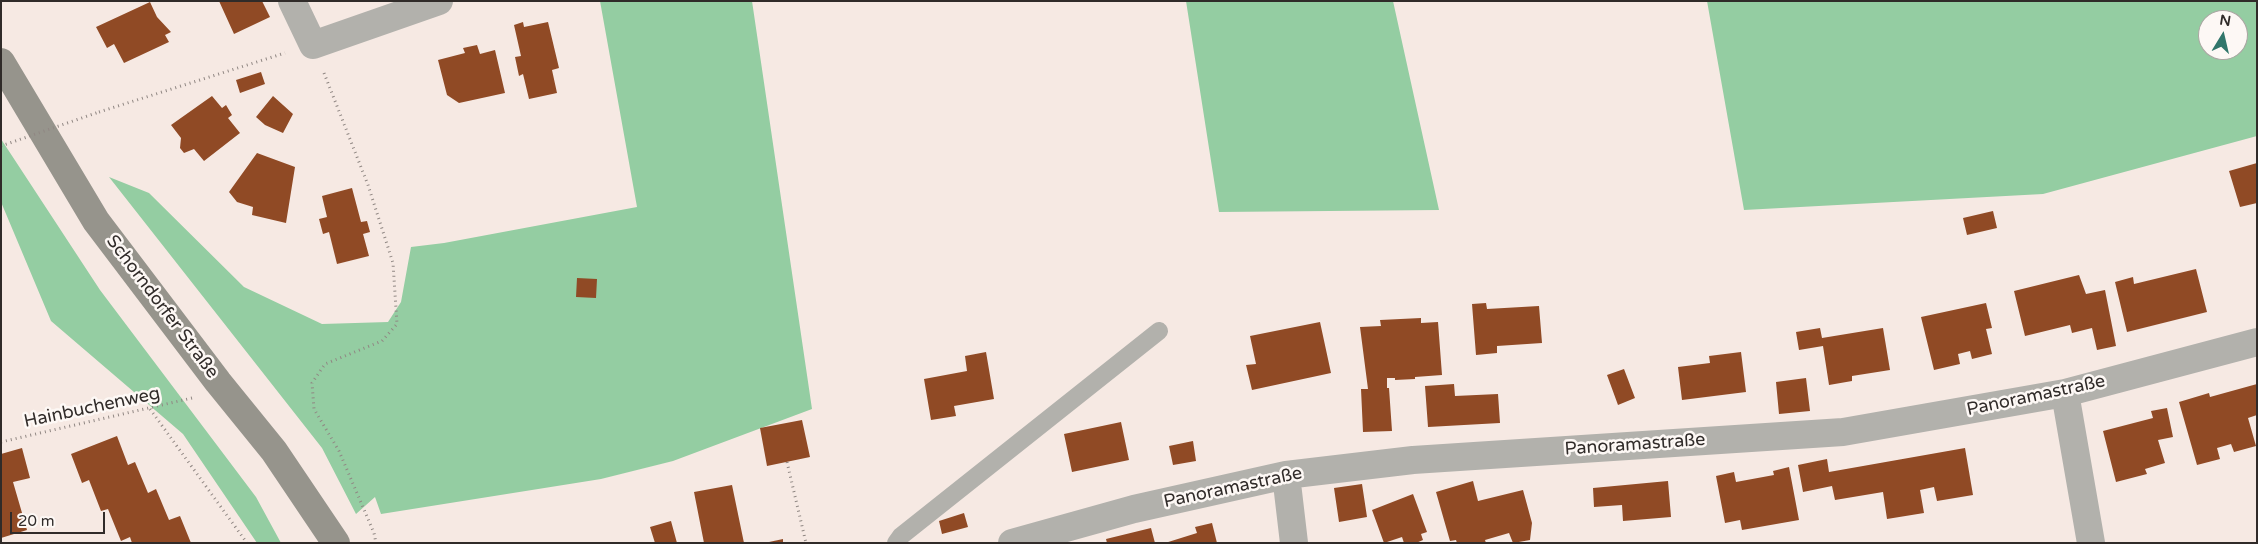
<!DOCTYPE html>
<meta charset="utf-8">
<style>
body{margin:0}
#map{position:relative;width:2258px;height:544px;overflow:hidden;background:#f6e9e3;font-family:"Varela Round",sans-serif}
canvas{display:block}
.frame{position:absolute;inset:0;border:2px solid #302b29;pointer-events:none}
.north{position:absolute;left:2198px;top:10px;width:50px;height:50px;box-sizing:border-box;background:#fdf8f5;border:1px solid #aba6a3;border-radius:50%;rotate:9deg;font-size:14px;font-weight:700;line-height:20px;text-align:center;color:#302b29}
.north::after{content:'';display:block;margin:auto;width:18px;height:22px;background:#31766b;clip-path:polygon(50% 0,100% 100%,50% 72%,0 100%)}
.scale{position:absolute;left:10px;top:512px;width:95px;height:22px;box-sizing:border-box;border:2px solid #302b29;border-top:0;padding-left:6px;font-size:15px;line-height:18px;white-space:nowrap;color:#302b29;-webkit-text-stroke:4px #fdf8f5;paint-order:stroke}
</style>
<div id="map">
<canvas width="2258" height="544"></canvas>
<div class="frame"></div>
<div class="north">N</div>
<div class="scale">20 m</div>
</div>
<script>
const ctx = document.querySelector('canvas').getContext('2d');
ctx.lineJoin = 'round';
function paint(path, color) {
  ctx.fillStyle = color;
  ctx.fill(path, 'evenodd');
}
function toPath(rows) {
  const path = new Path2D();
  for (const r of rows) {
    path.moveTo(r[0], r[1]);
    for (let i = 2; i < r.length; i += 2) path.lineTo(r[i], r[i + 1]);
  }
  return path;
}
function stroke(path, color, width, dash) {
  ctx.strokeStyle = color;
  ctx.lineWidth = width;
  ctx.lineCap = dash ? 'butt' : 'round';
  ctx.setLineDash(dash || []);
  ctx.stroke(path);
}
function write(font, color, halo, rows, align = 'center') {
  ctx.font = font + ' "Varela Round",sans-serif';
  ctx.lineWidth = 5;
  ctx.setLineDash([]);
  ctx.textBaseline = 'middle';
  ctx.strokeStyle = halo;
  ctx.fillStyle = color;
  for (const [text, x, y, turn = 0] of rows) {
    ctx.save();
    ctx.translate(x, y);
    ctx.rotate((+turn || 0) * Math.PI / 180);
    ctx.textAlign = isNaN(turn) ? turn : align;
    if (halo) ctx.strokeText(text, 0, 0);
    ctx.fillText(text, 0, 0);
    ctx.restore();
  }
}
const green = toPath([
 [600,1,752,1,812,409,673,461,601,479,381,514,375,497,356,514,322,448,109,177,149,193,244,287,322,324,388,322,401,302,411,247,444,243,637,207],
 [1186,1,1393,1,1439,210,1219,212],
 [1707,1,2257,1,2257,136,2043,194,1744,210],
 [2208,20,2238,20,2238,50,2208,50],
 [1,139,100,290,256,497,281,543,257,543,183,434,51,321,1,202]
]);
const building = toPath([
 [219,1,262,1,270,17,234,34],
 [150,2,157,17,171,32,165,35,169,42,124,63,114,44,107,48,96,27],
 [523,22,524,27,548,22,559,68,552,70,557,93,529,99,523,74,519,76,515,57,521,56,514,25],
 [477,45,480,54,495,50,505,93,459,103,447,95,438,60,465,53,463,48],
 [261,72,265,84,240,93,236,80],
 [212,96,222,108,226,105,232,115,228,118,240,133,204,161,194,149,184,153,180,148,181,138,171,125],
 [273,96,293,114,283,133,265,125,256,117],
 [257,153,295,167,286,223,252,215,253,207,237,202,229,192],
 [2257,163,2257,203,2240,207,2229,171],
 [352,188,361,222,367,221,370,232,363,234,369,256,337,264,329,232,323,234,319,219,327,217,322,196],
 [1993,211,1997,228,1967,235,1963,218],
 [2196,269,2207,312,2127,332,2115,282,2133,277,2134,284],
 [2079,275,2086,294,2105,290,2116,346,2097,350,2092,328,2072,333,2070,325,2025,336,2014,291],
 [577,278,597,279,596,298,576,297],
 [1486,303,1487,309,1539,306,1542,343,1497,346,1497,353,1476,355,1472,304],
 [1986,303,1992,328,1986,329,1992,354,1972,359,1970,351,1958,354,1960,364,1934,370,1921,317],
 [1421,318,1421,323,1438,322,1442,375,1415,377,1415,379,1395,380,1395,378,1387,378,1387,388,1389,388,1392,431,1363,432,1361,389,1368,389,1360,327,1381,326,1380,320],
 [1320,322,1331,373,1252,390,1246,365,1256,364,1250,336],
 [1820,328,1822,338,1883,328,1890,370,1852,376,1852,381,1829,385,1823,346,1799,350,1796,332],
 [986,352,994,399,954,406,956,416,931,420,924,379,967,371,965,356],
 [1741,352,1746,392,1682,400,1678,367,1710,363,1709,356],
 [1624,369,1635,398,1618,405,1607,375],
 [1806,378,1810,411,1779,414,1776,382],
 [1454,384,1455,396,1498,394,1500,423,1428,427,1425,386],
 [2257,384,2257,415,2248,418,2256,446,2234,452,2231,444,2217,448,2220,459,2197,465,2179,402,2209,393,2210,397],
 [2167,408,2173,437,2158,440,2165,463,2145,469,2147,474,2116,482,2103,431,2153,418,2151,411],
 [802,420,810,457,767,466,760,428],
 [1121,422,1129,460,1072,472,1064,434],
 [117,436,128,465,135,462,148,493,156,489,169,520,180,516,191,543,132,543,130,537,121,541,108,509,101,511,89,480,82,483,71,454],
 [1193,441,1196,461,1173,465,1169,446],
 [22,448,30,478,13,482,27,530,1,538,1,454],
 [1965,448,1973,495,1937,501,1934,487,1920,490,1924,513,1887,519,1883,492,1835,500,1832,486,1803,492,1798,465,1827,459,1829,472],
 [1789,467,1799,520,1742,530,1740,520,1725,523,1716,476,1734,472,1736,482,1774,475,1773,471],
 [1473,481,1478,501,1523,490,1532,523,1530,540,1513,543,1509,533,1485,540,1486,543,1457,543,1456,540,1450,541,1436,492],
 [1668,481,1671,517,1623,521,1622,505,1594,507,1593,488],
 [1362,484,1367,517,1339,522,1334,488],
 [732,485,744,543,704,543,694,492],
 [1413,494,1427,532,1421,534,1423,540,1416,543,1404,543,1402,537,1384,543,1372,510],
 [964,513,968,527,942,534,939,521],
 [671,521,677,543,655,543,650,527],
 [1212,523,1217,543,1165,543,1197,533,1195,527],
 [1151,528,1155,543,1107,543,1106,539],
 [783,539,783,543,769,543,769,542]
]);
const path = toPath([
 [324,73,368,185,393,263,397,324,382,341,325,364,312,383,314,409,339,451,374,533,376,543],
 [99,112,285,53],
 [150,409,247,543],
 [1,442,192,398],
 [787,462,806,543]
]);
const lane = toPath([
 [896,543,901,536,1159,331]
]);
const street = toPath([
 [292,1,313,45,439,1],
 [2065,393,2091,543],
 [1286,475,1294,543],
 [1012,543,1134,509,1286,475,1413,460,1843,432,2065,393,2257,342]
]);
const secondary = toPath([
 [1,62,96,221,218,382,274,451,336,543]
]);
const pathBridge = toPath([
 [1,146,99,112]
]);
const streetNames = [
 ["Schorndorfer Straße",162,307,53],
 ["Panoramastraße",2036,396,-12],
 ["Hainbuchenweg",92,408,-12],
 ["Panoramastraße",1635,445,-4],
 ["Panoramastraße",1233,488,-12]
];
paint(green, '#94cda2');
paint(building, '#904a25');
stroke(path, '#908783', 3, [1, 4]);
stroke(lane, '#b2b1ac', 18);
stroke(street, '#b2b1ac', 28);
stroke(secondary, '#96948c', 28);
stroke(pathBridge, '#908783', 3, [1, 4]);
write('18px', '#302b29', '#fdf8f5', streetNames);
</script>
